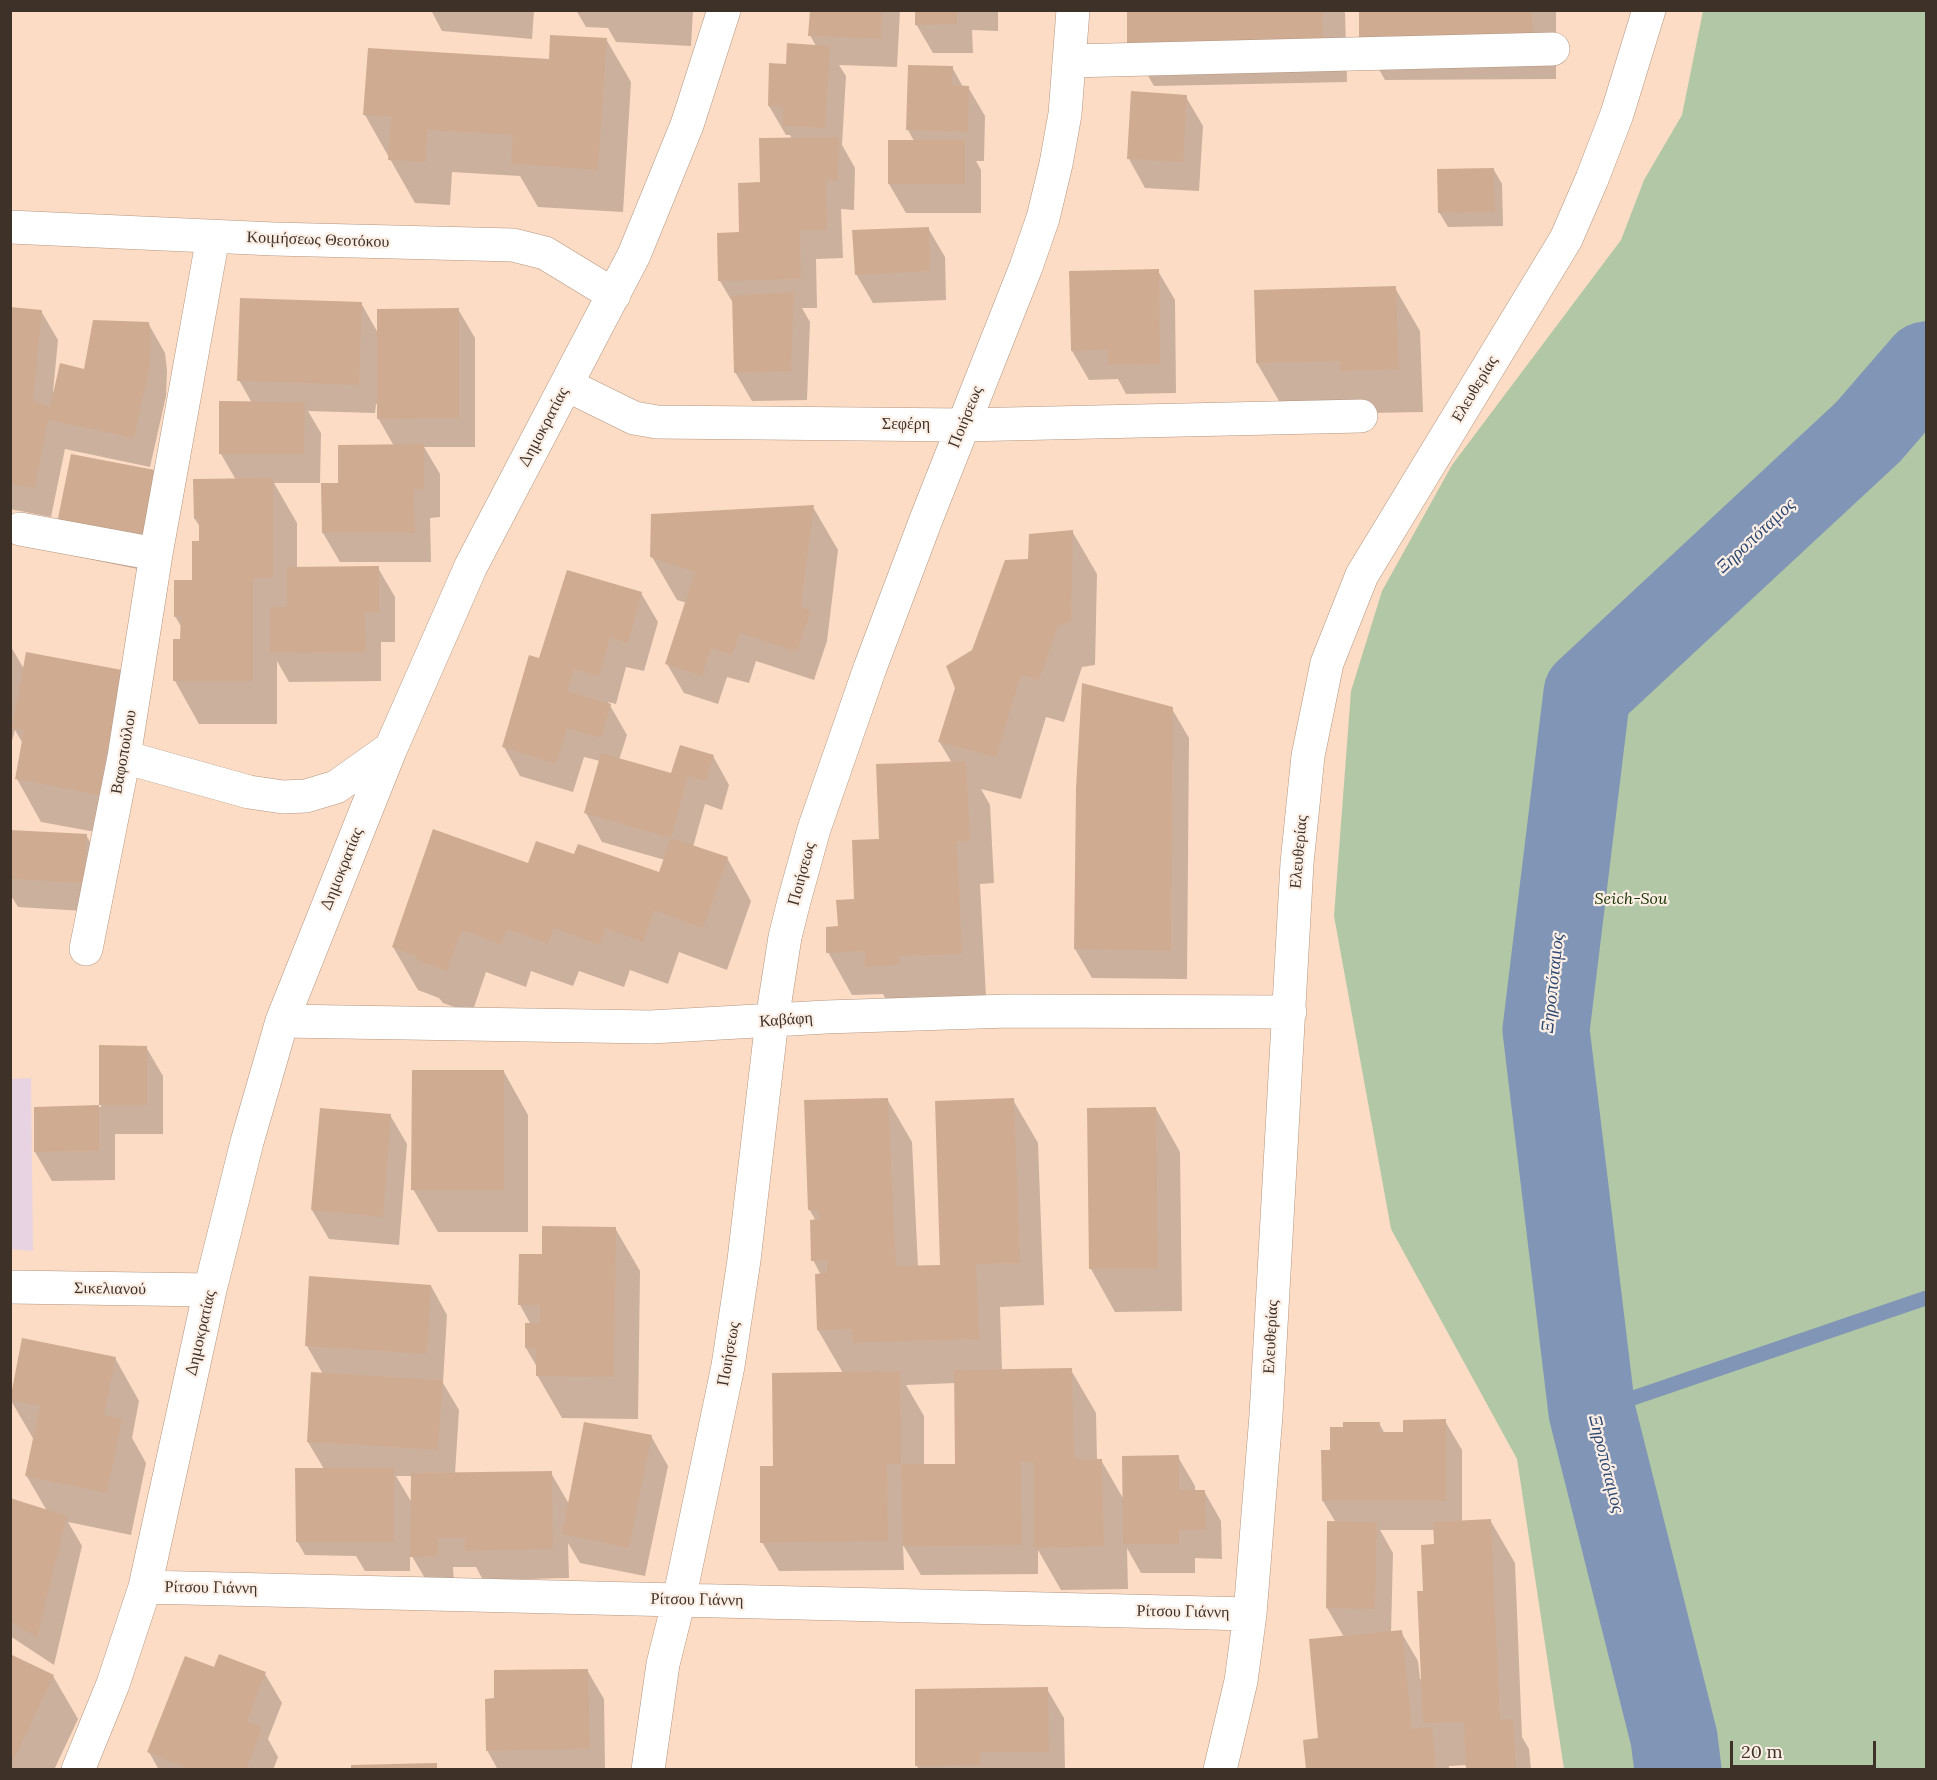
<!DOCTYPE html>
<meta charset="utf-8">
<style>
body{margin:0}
#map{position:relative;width:1937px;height:1780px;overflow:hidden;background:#fddcc5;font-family:Lora,serif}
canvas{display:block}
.frame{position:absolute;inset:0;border:12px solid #3e3128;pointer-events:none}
.scale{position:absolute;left:1730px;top:1741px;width:146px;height:27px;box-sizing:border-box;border:3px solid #3e3128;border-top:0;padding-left:8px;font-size:18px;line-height:21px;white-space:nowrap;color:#3e3128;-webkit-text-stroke:4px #fbeee4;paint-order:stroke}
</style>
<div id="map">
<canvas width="1937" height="1780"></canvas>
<div class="frame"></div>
<div class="scale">20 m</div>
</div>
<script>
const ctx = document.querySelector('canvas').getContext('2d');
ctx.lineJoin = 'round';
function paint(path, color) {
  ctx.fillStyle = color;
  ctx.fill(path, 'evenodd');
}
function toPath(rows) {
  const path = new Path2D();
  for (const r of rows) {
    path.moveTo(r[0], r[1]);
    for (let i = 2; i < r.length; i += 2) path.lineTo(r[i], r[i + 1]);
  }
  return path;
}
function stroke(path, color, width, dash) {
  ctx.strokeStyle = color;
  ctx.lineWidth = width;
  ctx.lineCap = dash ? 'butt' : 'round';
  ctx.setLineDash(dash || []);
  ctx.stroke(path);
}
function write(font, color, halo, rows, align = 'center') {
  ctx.font = font + ' Lora,serif';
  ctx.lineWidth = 4.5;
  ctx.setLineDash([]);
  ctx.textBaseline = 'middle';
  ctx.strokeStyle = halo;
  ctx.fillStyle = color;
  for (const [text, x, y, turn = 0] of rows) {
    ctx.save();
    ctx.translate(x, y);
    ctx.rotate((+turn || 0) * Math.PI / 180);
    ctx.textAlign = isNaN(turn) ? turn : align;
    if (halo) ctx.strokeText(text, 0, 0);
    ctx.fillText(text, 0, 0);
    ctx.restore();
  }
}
const education = toPath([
 [31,1078,33,1251,10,1249,11,1079]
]);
const green = toPath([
 [1703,11,1926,11,1926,1769,1564,1769,1517,1459,1391,1229,1334,916,1351,691,1382,591,1452,465,1621,240,1644,180,1682,115]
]);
const shadow = toPath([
 [431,10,534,10,532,39,442,31],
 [576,10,693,10,691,46,616,42,608,28,586,27],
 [811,10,900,10,897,67,839,65,846,76,842,145,855,168,854,210,841,209,843,258,816,259,817,308,802,308,810,322,807,400,752,401,735,372,734,305,720,281,762,184,792,139,790,135,786,135,769,106,787,65,816,46,810,35],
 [916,10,998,10,998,31,972,30,973,53,933,53,916,24],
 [1128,10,1343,10,1345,13,1347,82,1154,86,1129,43],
 [1370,10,1556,10,1556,79,1385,80,1361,37],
 [606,39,631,82,623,212,538,207,520,176,452,172,450,205,415,203,365,115,550,61],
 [952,67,963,87,968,87,985,116,984,161,976,161,981,170,981,213,906,213,889,184,914,141,908,130],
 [1186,97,1203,126,1199,191,1145,188,1129,159],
 [1494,170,1502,184,1503,226,1448,227,1439,212],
 [928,228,945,257,946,300,873,303,856,274],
 [1158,271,1175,300,1176,393,1126,394,1118,379,1089,380,1072,351],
 [1395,288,1420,331,1423,412,1367,413,1282,406,1257,363,1255,292],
 [361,303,378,333,458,309,475,338,475,447,424,447,440,474,440,517,430,518,431,562,340,562,323,533,323,485,339,484,394,446,378,418,378,404,376,404,375,413,308,411,321,433,320,483,274,483,297,523,297,569,378,568,395,597,395,642,381,642,381,681,289,682,277,661,277,724,199,724,175,681,182,641,182,628,175,616,193,581,200,543,200,527,195,519,236,480,221,454,252,403,239,380],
 [10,308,41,311,58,340,53,392,148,323,165,353,167,370,166,396,150,467,65,449,51,517,10,509],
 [813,507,838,550,827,641,814,680,756,661,749,683,727,677,718,704,684,693,667,664,687,603,677,600,652,557],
 [57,527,167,575,74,556],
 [1072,531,1097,574,1095,665,1082,667,1064,722,1046,717,1021,799,981,789,990,805,994,883,980,884,986,996,891,1009,883,994,852,995,828,952,839,927,856,901,881,841,952,763,939,741,973,651,1030,561],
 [641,593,658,622,644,671,626,667,616,704,608,702,627,735,619,760,672,775,713,756,729,785,722,810,705,804,693,847,727,858,751,901,727,970,679,952,668,984,630,970,624,987,579,971,573,986,531,971,526,987,486,972,472,1013,443,1003,439,998,418,990,393,947,529,865,575,856,660,874,665,860,602,842,586,813,600,761,584,757,573,792,520,776,504,747,540,660],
 [10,645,24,669,146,715,123,837,41,822,17,779,23,744,15,730,10,748],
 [1172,709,1189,738,1187,979,1092,978,1075,949,1077,788],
 [10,831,86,835,103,864,100,912,18,907,10,894],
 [100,1047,146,1047,163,1076,163,1134,115,1134,115,1180,52,1181,35,1152,35,1108,101,1107],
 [504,1072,528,1115,528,1232,438,1232,413,1189],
 [887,1099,912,1142,918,1267,942,1267,1013,1100,1038,1143,1044,1305,1000,1307,1002,1370,1071,1370,1096,1413,1097,1460,1101,1460,1124,1500,1178,1457,1195,1486,1195,1491,1204,1491,1221,1521,1222,1559,1195,1558,1195,1573,1141,1573,1127,1548,1128,1589,1061,1590,1038,1550,1038,1574,921,1575,903,1545,904,1570,779,1571,762,1542,774,1468,843,1373,818,1330,821,1275,813,1260,816,1221,809,1209],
 [956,1383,957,1465,924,1465,924,1416,906,1385],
 [1089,1109,1156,1109,1180,1152,1182,1311,1115,1312,1091,1269],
 [390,1115,407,1144,399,1245,329,1239,312,1210],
 [615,1228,640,1271,638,1419,562,1418,537,1375,537,1367,526,1348,531,1325,520,1305,543,1256],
 [431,1286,447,1315,443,1383,459,1410,455,1474,551,1473,569,1504,651,1436,668,1466,645,1576,580,1563,568,1543,569,1578,483,1580,476,1567,453,1567,454,1585,429,1585,410,1553,410,1571,365,1571,356,1556,305,1555,297,1541,324,1469,308,1442,323,1374,307,1346],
 [396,1476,412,1476,412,1503],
 [115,1358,139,1401,132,1438,146,1463,131,1535,68,1522,82,1546,54,1665,10,1636,10,1499,47,1511,26,1475,34,1440,10,1399],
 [1445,1421,1462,1450,1462,1522,1490,1520,1515,1563,1522,1737,1529,1749,1531,1770,1468,1770,1468,1765,1449,1766,1449,1770,1308,1770,1319,1740,1344,1637,1327,1608,1336,1523,1323,1501,1323,1451,1332,1451,1379,1423,1385,1434,1404,1434],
 [1380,1530,1434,1530,1435,1545,1422,1679,1420,1679,1418,1661,1401,1632,1391,1633,1393,1553],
 [10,1656,53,1676,78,1719,54,1770,10,1770],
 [215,1669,265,1674,282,1703,268,1739,278,1757,273,1770,159,1770,149,1752],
 [587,1670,604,1699,605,1770,498,1770,487,1750,496,1699],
 [1047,1689,1064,1718,1065,1770,919,1770,917,1766]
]);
const stream = toPath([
 [1592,1412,1926,1298]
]);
const river = toPath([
 [1678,1770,1674,1738,1592,1412,1546,1030,1587,693,1868,432,1926,365]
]);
const building = toPath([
 [810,10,882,10,881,39,808,36],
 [915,10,957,10,957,24,915,25],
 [1127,10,1322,10,1323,39,1127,44],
 [1368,10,1532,10,1533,37,1359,38,1359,12],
 [550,35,607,38,598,170,511,164,513,135,427,130,426,162,388,160,391,117,363,115,368,48,549,59],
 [787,43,830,46,825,128,783,126,783,107,768,106,769,63,786,64],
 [908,65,953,66,952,85,969,86,968,132,906,130],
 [1131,91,1187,95,1183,162,1127,159],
 [839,137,838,181,826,180,827,230,800,230,801,279,718,281,717,233,739,232,738,183,760,182,759,138],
 [888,140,965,140,965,184,888,184],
 [1494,168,1495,212,1438,213,1437,169],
 [929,227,930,271,855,275,852,230],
 [1159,269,1160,364,1108,365,1108,350,1071,351,1069,271],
 [1396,286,1399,369,1341,371,1340,361,1256,363,1254,290],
 [794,292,791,371,734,373,732,296],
 [240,298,362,302,359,385,237,381],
 [10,307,42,310,33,401,50,407,60,363,84,369,93,320,149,322,151,340,150,366,134,438,48,420,35,488,10,484],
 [459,308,459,418,377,419,377,309],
 [219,401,305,402,304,454,219,454],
 [424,444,424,489,414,489,415,533,322,533,321,483,338,483,338,445],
 [71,454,165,472,151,547,56,528],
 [273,478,273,578,253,578,253,681,173,681,173,639,180,639,181,616,174,617,174,580,192,580,192,541,199,541,199,519,194,519,193,479],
 [814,505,801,607,811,611,797,652,740,633,732,655,711,648,702,676,665,664,695,572,650,557,651,514],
 [1073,530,1071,622,1058,625,1039,680,1021,675,996,757,938,742,955,688,946,666,972,650,1005,560,1028,559,1029,534],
 [379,566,379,613,365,613,366,652,270,653,270,607,287,607,287,567],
 [567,570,642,592,628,643,610,638,599,676,574,669,567,691,611,704,601,738,567,728,556,764,502,747,529,655,539,658],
 [26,652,122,670,99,795,15,779,24,730,12,728],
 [1082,683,1173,707,1171,951,1074,949,1076,788],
 [680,745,714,755,706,781,688,776,671,838,584,813,601,753,671,773],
 [966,761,970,841,957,841,962,954,899,956,899,965,865,967,865,951,826,953,826,927,838,926,836,900,854,899,852,840,879,839,876,764],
 [433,829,528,863,536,841,574,854,578,844,659,872,671,838,728,857,703,928,654,910,643,942,605,928,600,945,554,928,548,944,507,929,501,945,462,930,447,971,416,960,418,957,392,947],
 [10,830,87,834,84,883,10,879],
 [99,1045,147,1046,147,1105,99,1105],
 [412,1070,504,1070,504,1190,411,1190],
 [888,1098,896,1266,940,1265,935,1101,1014,1098,1020,1263,976,1264,979,1339,853,1343,852,1329,817,1330,815,1274,827,1273,827,1261,811,1261,810,1220,819,1219,818,1210,808,1210,804,1100],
 [99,1105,99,1151,34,1152,34,1107],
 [1156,1107,1158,1269,1089,1269,1087,1108],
 [320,1108,391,1114,383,1217,311,1210],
 [542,1226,616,1227,614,1377,536,1376,536,1349,525,1348,525,1323,540,1323,539,1305,518,1305,519,1254,542,1254],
 [309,1276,431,1285,427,1354,305,1346],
 [22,1338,116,1357,104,1415,122,1419,107,1493,25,1476,40,1406,10,1400],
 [1072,1368,1074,1459,1102,1459,1104,1546,1034,1548,1034,1462,1021,1462,1022,1545,903,1546,901,1464,955,1464,954,1370],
 [900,1371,901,1464,887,1464,888,1541,760,1543,760,1466,773,1466,772,1373],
 [311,1372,443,1380,438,1450,307,1442],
 [1446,1419,1446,1501,1322,1501,1321,1450,1330,1450,1330,1427,1343,1427,1343,1422,1380,1422,1380,1432,1403,1432,1403,1420],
 [584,1422,652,1435,629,1548,562,1534],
 [1179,1455,1179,1490,1205,1490,1206,1530,1179,1530,1179,1544,1123,1544,1122,1456],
 [295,1468,394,1468,394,1542,296,1542],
 [552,1471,553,1549,465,1551,465,1538,438,1538,438,1556,410,1557,411,1473],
 [10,1498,67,1516,37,1638,10,1620],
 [1491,1519,1500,1720,1513,1719,1516,1770,1466,1770,1464,1722,1423,1723,1417,1591,1423,1591,1421,1545,1434,1544,1433,1522],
 [1327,1521,1377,1522,1375,1609,1326,1608],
 [1402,1630,1412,1729,1432,1727,1436,1770,1306,1770,1303,1740,1318,1738,1309,1639],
 [10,1654,54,1675,10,1767],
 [219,1654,266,1672,247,1721,262,1727,246,1770,192,1770,147,1752,185,1656,214,1667],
 [588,1669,590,1749,486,1751,485,1699,494,1698,494,1670],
 [1048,1687,1049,1752,980,1752,980,1765,915,1766,915,1689],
 [437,1763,437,1770,351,1770,351,1765]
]);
const street = toPath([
 [1070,61,1553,49],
 [10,227,274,239,513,245,545,253,614,295],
 [567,385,634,418,657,422,963,425,1361,416],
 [20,529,156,554],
 [124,757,249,792,283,797,306,796,336,787,391,748],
 [86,949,124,757,156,554,213,237],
 [282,1021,651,1027,826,1017,1009,1011,1290,1012],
 [10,1287,210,1290],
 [145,1587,1250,1614],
 [78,1770,113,1684,145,1587,210,1290,247,1142,282,1021,391,748,471,566,634,255,687,125,724,10],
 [648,1770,663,1664,679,1600,728,1366,744,1260,772,1020,785,937,794,901,814,829,870,668,927,517,1026,267,1043,218,1056,164,1065,114,1073,10],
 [1220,1770,1241,1681,1250,1614,1266,1415,1297,863,1308,756,1327,663,1362,575,1566,239,1592,179,1617,114,1649,10]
]);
const streetNames = [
 ["Κοιμήσεως Θεοτόκου",318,240,2],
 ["Ελευθερίας",1475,389,-59],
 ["Ποιήσεως",966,417,-68],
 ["Σεφέρη",906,424],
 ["Δημοκρατίας",544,427,-62],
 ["Βαφοπούλου",124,752,-80],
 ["Ελευθερίας",1299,852,-85],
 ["Δημοκρατίας",342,869,-68],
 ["Ποιήσεως",802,874,-75],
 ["Καβάφη",786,1020,-4],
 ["Σικελιανού",110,1289,1],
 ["Δημοκρατίας",201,1333,-77],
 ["Ελευθερίας",1271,1337,-87],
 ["Ποιήσεως",729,1354,-80],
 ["Ρίτσου Γιάννη",211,1588,1],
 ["Ρίτσου Γιάννη",697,1600,1],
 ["Ρίτσου Γιάννη",1183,1612,1]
];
const parkNames = [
 ["Seich-Sou",1631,899]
];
const waterNames = [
 ["Ξηροπόταμος",1756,536,-43],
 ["Ξηροπόταμος",1553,983,-84],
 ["Ξηροπόταμος",1606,1464,76]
];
paint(education, '#e7d3e1');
paint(green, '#b2c7a6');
paint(shadow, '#0003');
stroke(stream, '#8195b6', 15);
stroke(river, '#8195b6', 87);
paint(building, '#cfab92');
stroke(street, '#b3957f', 34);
stroke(street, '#fff', 33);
write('16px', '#3e3128', '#fbeee4', streetNames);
write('italic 16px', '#163200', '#fbeee4', parkNames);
write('italic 18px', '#2b4774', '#fbeee4', waterNames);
</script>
